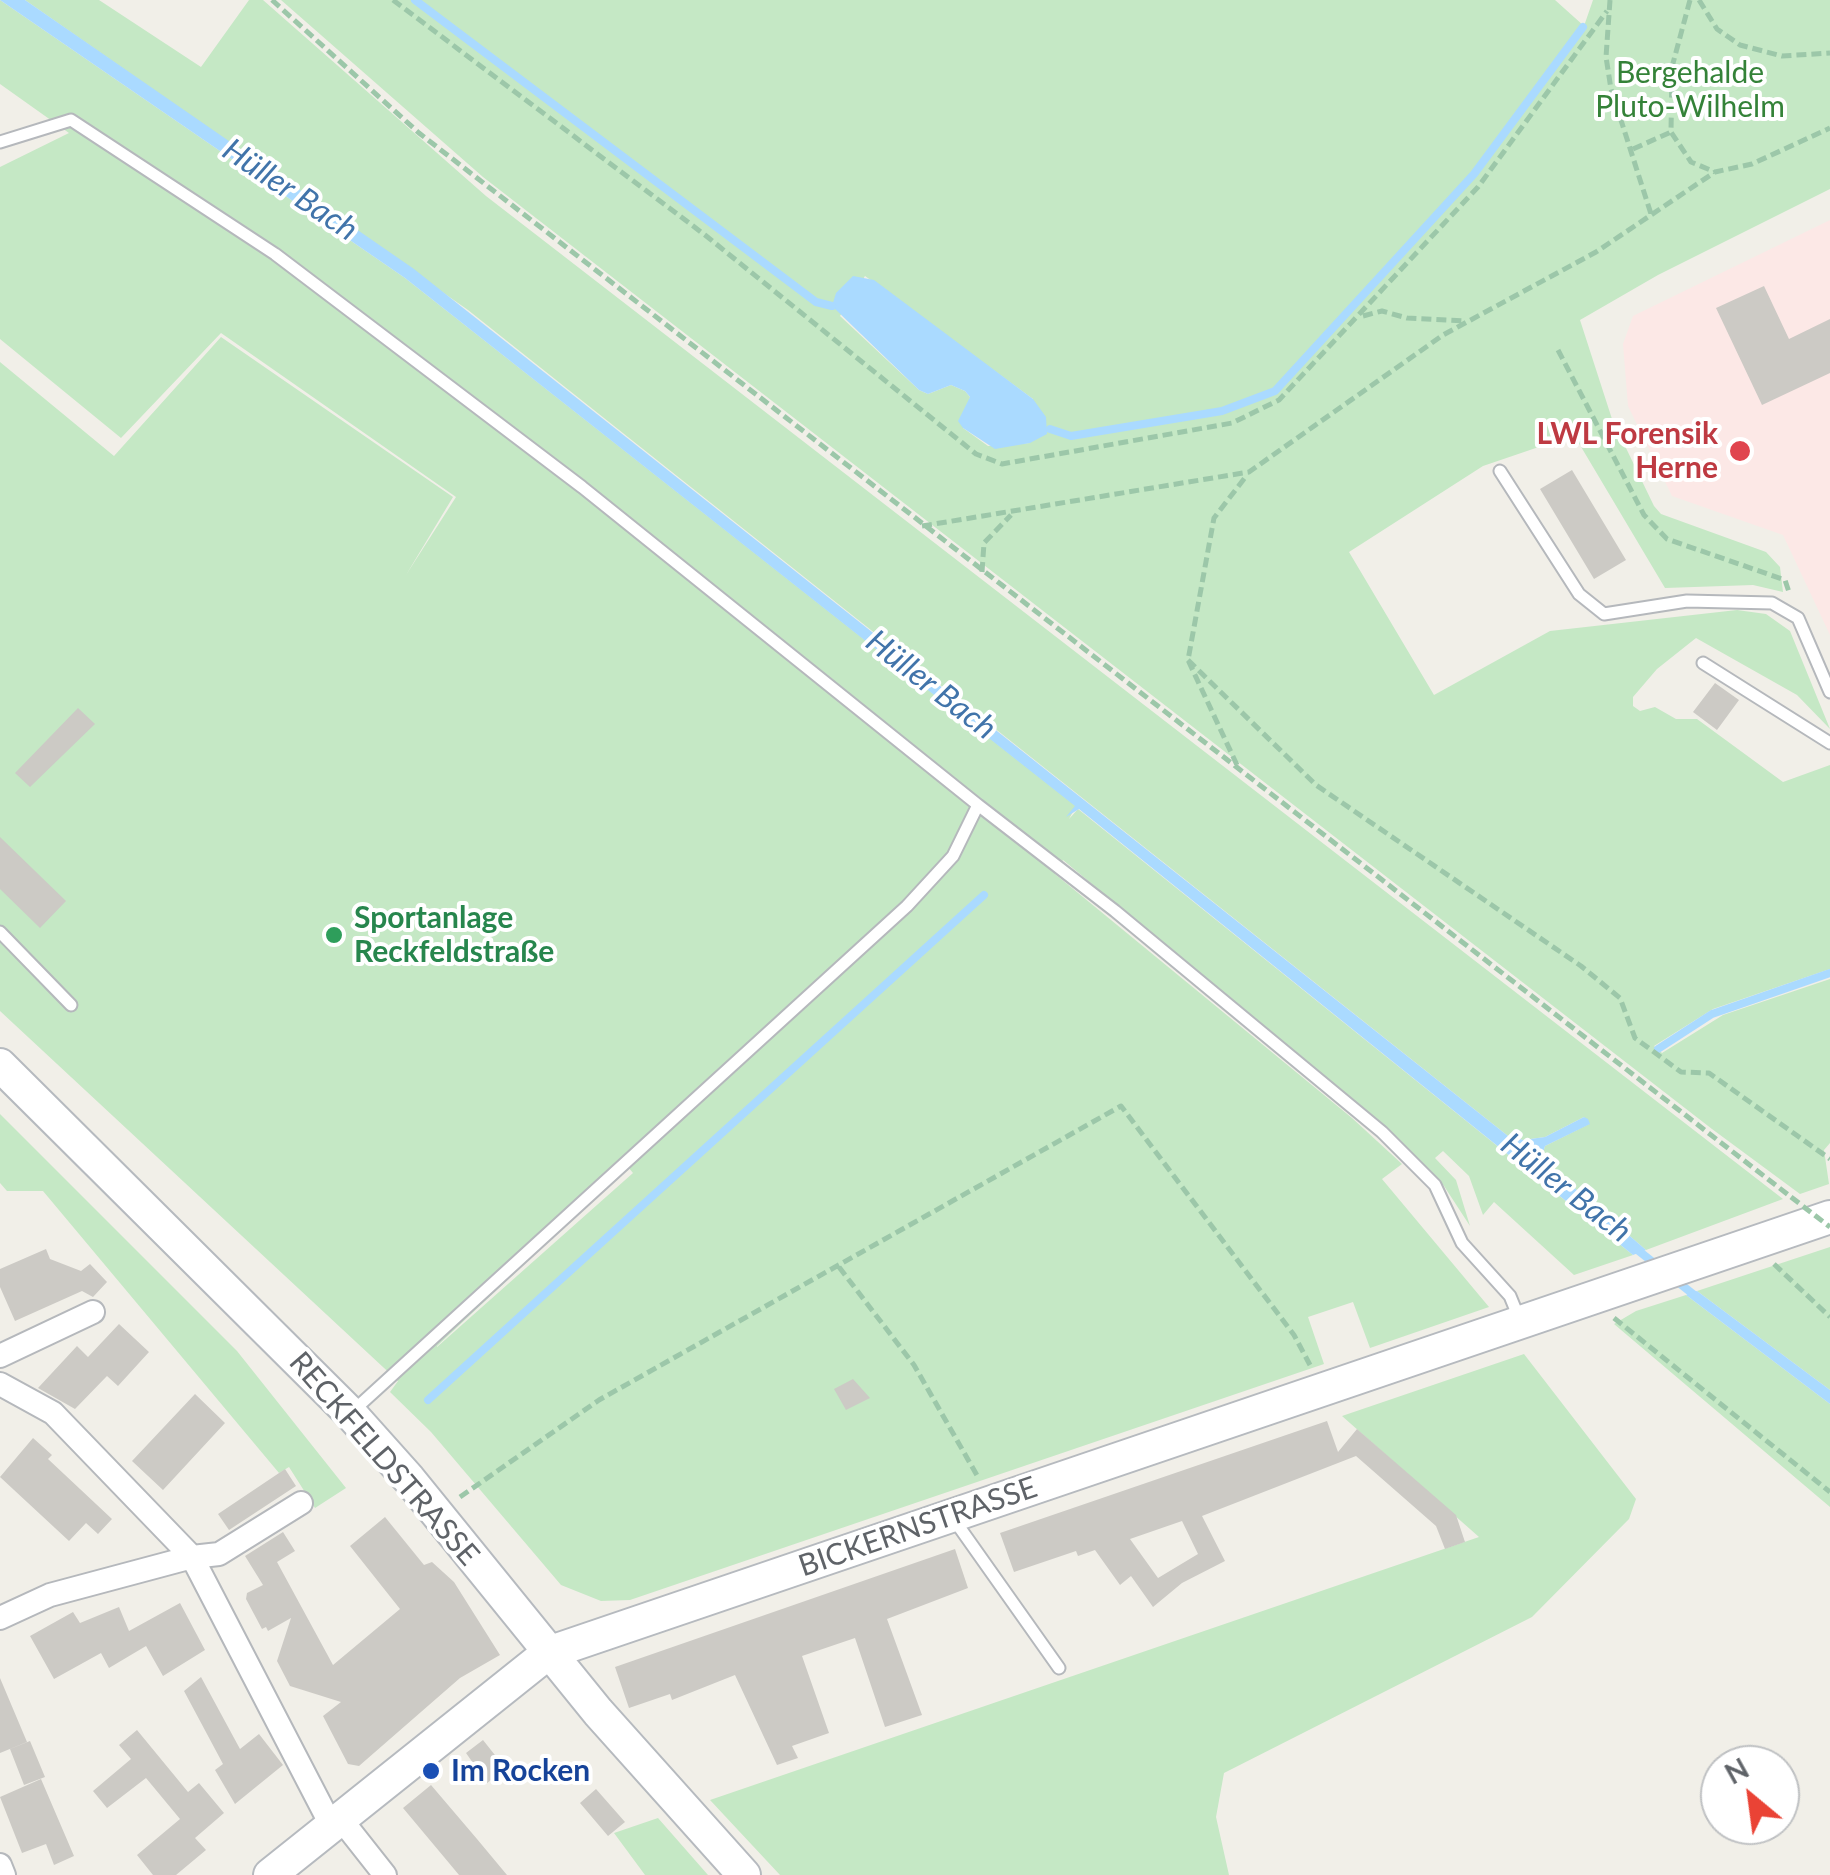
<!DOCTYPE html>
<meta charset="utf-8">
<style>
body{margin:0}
#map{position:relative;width:1830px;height:1875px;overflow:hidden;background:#f1efe8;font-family:Lato,sans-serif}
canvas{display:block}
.north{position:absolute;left:1700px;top:1745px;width:100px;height:100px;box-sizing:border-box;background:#fff;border:2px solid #bfc1c3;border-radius:50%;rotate:331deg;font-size:28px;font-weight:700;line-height:40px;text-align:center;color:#5f6368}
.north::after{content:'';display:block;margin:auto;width:35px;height:45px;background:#ea4335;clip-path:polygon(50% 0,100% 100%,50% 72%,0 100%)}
</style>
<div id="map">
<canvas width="1830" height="1875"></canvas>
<div class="north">N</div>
</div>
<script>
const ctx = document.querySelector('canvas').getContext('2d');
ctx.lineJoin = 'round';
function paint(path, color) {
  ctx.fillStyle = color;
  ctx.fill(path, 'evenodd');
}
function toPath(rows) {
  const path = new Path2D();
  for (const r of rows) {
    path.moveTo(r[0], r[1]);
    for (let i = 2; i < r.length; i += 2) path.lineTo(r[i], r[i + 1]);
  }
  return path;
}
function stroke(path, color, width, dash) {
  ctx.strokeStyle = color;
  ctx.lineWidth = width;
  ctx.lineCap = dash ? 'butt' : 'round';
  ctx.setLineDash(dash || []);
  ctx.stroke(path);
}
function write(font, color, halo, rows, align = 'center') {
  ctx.font = font + ' Lato,sans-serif';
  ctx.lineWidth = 8;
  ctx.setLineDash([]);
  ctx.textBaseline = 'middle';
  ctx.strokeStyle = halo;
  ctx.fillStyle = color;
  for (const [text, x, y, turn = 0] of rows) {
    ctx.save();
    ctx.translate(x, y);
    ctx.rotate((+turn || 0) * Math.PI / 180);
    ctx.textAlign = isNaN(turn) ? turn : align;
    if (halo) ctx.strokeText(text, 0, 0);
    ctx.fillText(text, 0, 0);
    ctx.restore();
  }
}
const medical = toPath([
 [1830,220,1830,635,1783,535,1672,496,1628,406,1623,344,1633,316]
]);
const green = toPath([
 [0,0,405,278,1076,806,1069,819,1078,809,1633,1255,1574,1275,1494,1202,1483,1215,1469,1176,1443,1151,1435,1158,1456,1180,1470,1226,1444,1186,1398,1138,1063,860,1055,874,1352,1118,1402,1164,1382,1179,1489,1307,1370,1348,1353,1302,1308,1317,1324,1364,630,1600,601,1601,561,1585,431,1432,390,1392,398,1381,0,1011,0,362,114,456,221,337,453,497,406,575,456,497,221,333,121,438,0,339,0,167,69,133,0,84],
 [628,1167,633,1173,437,1347,437,1346],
 [25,0,99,0,201,67,249,0,263,0,486,196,1783,1199,1646,1250,1541,1159,1545,1146,1589,1124,1584,1117,1545,1137,1523,1140,1508,1136,468,310],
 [281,0,1555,0,1584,26,1593,0,1830,0,1830,189,1658,275,1580,320,1612,419,1654,506,1661,514,1766,552,1780,567,1783,592,1753,585,1665,588,1574,435,1483,466,1349,552,1434,695,1550,631,1737,610,1766,614,1790,631,1830,729,1797,695,1696,638,1657,669,1633,697,1633,706,1640,711,1655,707,1676,719,1697,719,1783,782,1830,765,1830,969,1713,1009,1654,1046,1662,1053,1723,1015,1830,979,1830,1143,1824,1150,1829,1184,1800,1194,1712,1129,483,177],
 [865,276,1033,399,1030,443,988,446,963,428,970,397,965,391,951,385,928,394,919,390,840,316],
 [0,1114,237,1351,346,1488,315,1508,289,1467,279,1473,43,1191,7,1191,0,1183],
 [1830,1247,1830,1390,1697,1291],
 [1686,1295,1830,1404,1830,1507,1614,1324,1636,1311],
 [1524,1354,1636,1499,1629,1519,1532,1617,1224,1773,1216,1817,1229,1875,780,1875,710,1800,1479,1537,1342,1416],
 [658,1818,708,1875,645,1875,614,1833]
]);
const water = toPath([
 [0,0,25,0,414,269,1508,1136,1523,1140,1545,1137,1584,1117,1588,1119,1590,1124,1545,1146,1541,1159,1646,1250,1633,1255,1079,809,1066,817,1075,806,405,278],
 [853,276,874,280,1033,399,1046,417,1047,434,1030,443,995,449,963,428,958,421,970,397,965,391,951,385,928,394,919,390,832,306,836,293],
 [1697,1291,1830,1390,1830,1404,1686,1295]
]);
const stream = toPath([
 [415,0,816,302,832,306],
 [1050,429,1071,436,1222,411,1275,391,1474,174,1583,27],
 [1658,1049,1712,1014,1830,973],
 [1635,1248,1659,1267],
 [1674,1279,1698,1298],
 [428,1400,984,895]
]);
const building = toPath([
 [1764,286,1789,339,1830,319,1830,373,1762,405,1716,308],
 [1572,470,1626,560,1594,579,1540,489],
 [1715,683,1739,700,1717,730,1693,712],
 [78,708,95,724,30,787,15,773],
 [0,837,66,901,40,928,0,889],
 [46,1249,50,1259,81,1271,90,1264,107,1282,93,1297,82,1291,15,1321,0,1287,0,1269],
 [119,1324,149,1352,118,1386,107,1376,75,1409,38,1388,77,1346,88,1357],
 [853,1379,870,1398,846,1410,834,1389],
 [195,1394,225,1423,163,1490,132,1461],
 [1327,1421,1338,1452,1357,1429,1456,1515,1465,1542,1445,1549,1436,1526,1356,1456,1202,1516,1225,1561,1182,1583,1153,1607,1131,1576,1120,1585,1095,1550,1078,1556,1076,1551,1014,1572,1000,1533],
 [1182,1521,1198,1554,1158,1578,1130,1539],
 [33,1438,52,1455,48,1459,112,1519,98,1534,86,1523,69,1541,0,1477],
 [285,1469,296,1486,229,1530,218,1514],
 [385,1517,424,1565,432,1562,454,1582,500,1655,460,1678,359,1766,348,1764,323,1716,341,1702,290,1686,277,1661,291,1618,268,1631,266,1627,262,1629,246,1599,247,1593,263,1585,245,1556,283,1532,295,1551,277,1562,333,1665,400,1609,350,1546],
 [955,1549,968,1588,887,1619,922,1715,885,1727,855,1638,802,1656,829,1733,792,1746,798,1758,777,1765,735,1675,672,1700,670,1694,629,1708,615,1667],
 [180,1603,205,1650,163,1676,146,1646,109,1668,101,1653,54,1679,30,1636,73,1612,80,1623,119,1607,129,1631],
 [201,1677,240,1749,259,1734,283,1765,235,1804,215,1770,223,1764,184,1691],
 [0,1678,27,1742,0,1753],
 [137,1730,188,1792,199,1783,224,1813,195,1838,206,1850,176,1875,153,1875,137,1855,180,1819,146,1778,107,1808,93,1791,131,1759,119,1745],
 [483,1740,506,1769,487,1783,466,1753],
 [30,1741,45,1777,24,1785,10,1749],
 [41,1779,74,1856,54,1865,46,1844,22,1853,0,1797],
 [431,1785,477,1839,507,1875,459,1875,449,1863,403,1808],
 [596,1789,625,1822,608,1836,580,1803]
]);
const path = toPath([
 [272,0,419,133,1791,1197],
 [393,0,705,235,976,454,1002,464,1232,423,1279,400,1478,187,1607,11],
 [1610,0,1606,57,1611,89,1651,214],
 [1690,0,1672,67,1671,132,1691,162,1715,172],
 [1699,0,1717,29,1740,45,1782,56,1830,53],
 [1633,149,1671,132],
 [1363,316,1382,311,1407,318,1466,321],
 [1558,350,1644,515,1667,539,1785,580,1789,592],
 [922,526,1249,472,1443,335,1596,252,1715,172,1752,164,1830,128],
 [982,572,984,543,1011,515],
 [1188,660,1316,785,1581,966,1620,998,1635,1038,1681,1072,1709,1073,1830,1159],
 [1237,765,1188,660,1214,518,1247,475],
 [1774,1264,1830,1317],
 [839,1267,914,1365,978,1477],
 [1614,1318,1830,1492],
 [460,1497,599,1400,1121,1106,1294,1335,1310,1365]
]);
const lane = toPath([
 [0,142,71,120,275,254,582,487,978,805,953,856,907,906,353,1411],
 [1500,471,1579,594,1604,614,1687,601,1772,603,1798,618,1830,692],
 [1703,663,1830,743],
 [978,805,1115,911,1382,1132,1435,1185,1462,1243,1510,1296,1519,1318],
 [0,932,71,1005],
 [955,1521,1059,1668]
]);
const street = toPath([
 [0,1356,93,1312],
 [0,1384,53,1413,192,1557,331,1825],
 [0,1618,50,1595,192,1557,219,1554,301,1503],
 [340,1818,385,1875],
 [0,1865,4,1875]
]);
const secondary = toPath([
 [0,1065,350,1413,409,1479,598,1712,744,1875],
 [270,1875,548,1653,1830,1217]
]);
const pathBridge = toPath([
 [1791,1197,1830,1227]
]);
const markers = [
 [1740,451,12,"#e0444e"],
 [334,935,10,"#2e9e5b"],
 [431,1771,10,"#1a4fb4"]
];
const parkNames = [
 ["Bergehalde",1690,73],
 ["Pluto-Wilhelm",1690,107]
];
const healthNames = [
 ["LWL Forensik",1718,434],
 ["Herne",1718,468]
];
const leisureNames = [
 ["Sportanlage",354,918],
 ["Reckfeldstraße",354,952]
];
const streetNames = [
 ["RECKFELDSTRASSE",384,1459,49],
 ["BICKERNSTRASSE",918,1527,-19]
];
const transitNames = [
 ["Im Rocken",451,1771]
];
const waterNames = [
 ["Hüller Bach",290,190,34],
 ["Hüller Bach",931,685,38],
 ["Hüller Bach",1566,1188,38]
];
paint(medical, '#fce8e6');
paint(green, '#c5e8c5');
paint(water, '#aadaff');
stroke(stream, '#aadaff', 8);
paint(building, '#cccac5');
stroke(lane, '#b5b8bc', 15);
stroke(street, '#b5b8bc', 26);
stroke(secondary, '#b6babf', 36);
stroke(path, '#9cc7a9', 5, [10, 5]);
stroke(lane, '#fff', 11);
stroke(street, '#fff', 22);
stroke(secondary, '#fff', 32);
stroke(pathBridge, '#9cc7a9', 5, [10, 5]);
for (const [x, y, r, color] of markers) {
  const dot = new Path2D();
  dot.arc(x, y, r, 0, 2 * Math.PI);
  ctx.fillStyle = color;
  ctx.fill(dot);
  stroke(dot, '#fff', 4);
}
write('30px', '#348238', '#fff', parkNames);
write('bold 30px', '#be3a42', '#fff', healthNames, 'right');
write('bold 30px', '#27864d', '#fff', leisureNames, 'left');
write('30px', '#5f6368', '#fff', streetNames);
write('bold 30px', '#164399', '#fff', transitNames, 'left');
write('italic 32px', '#4174aa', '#fff', waterNames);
</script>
